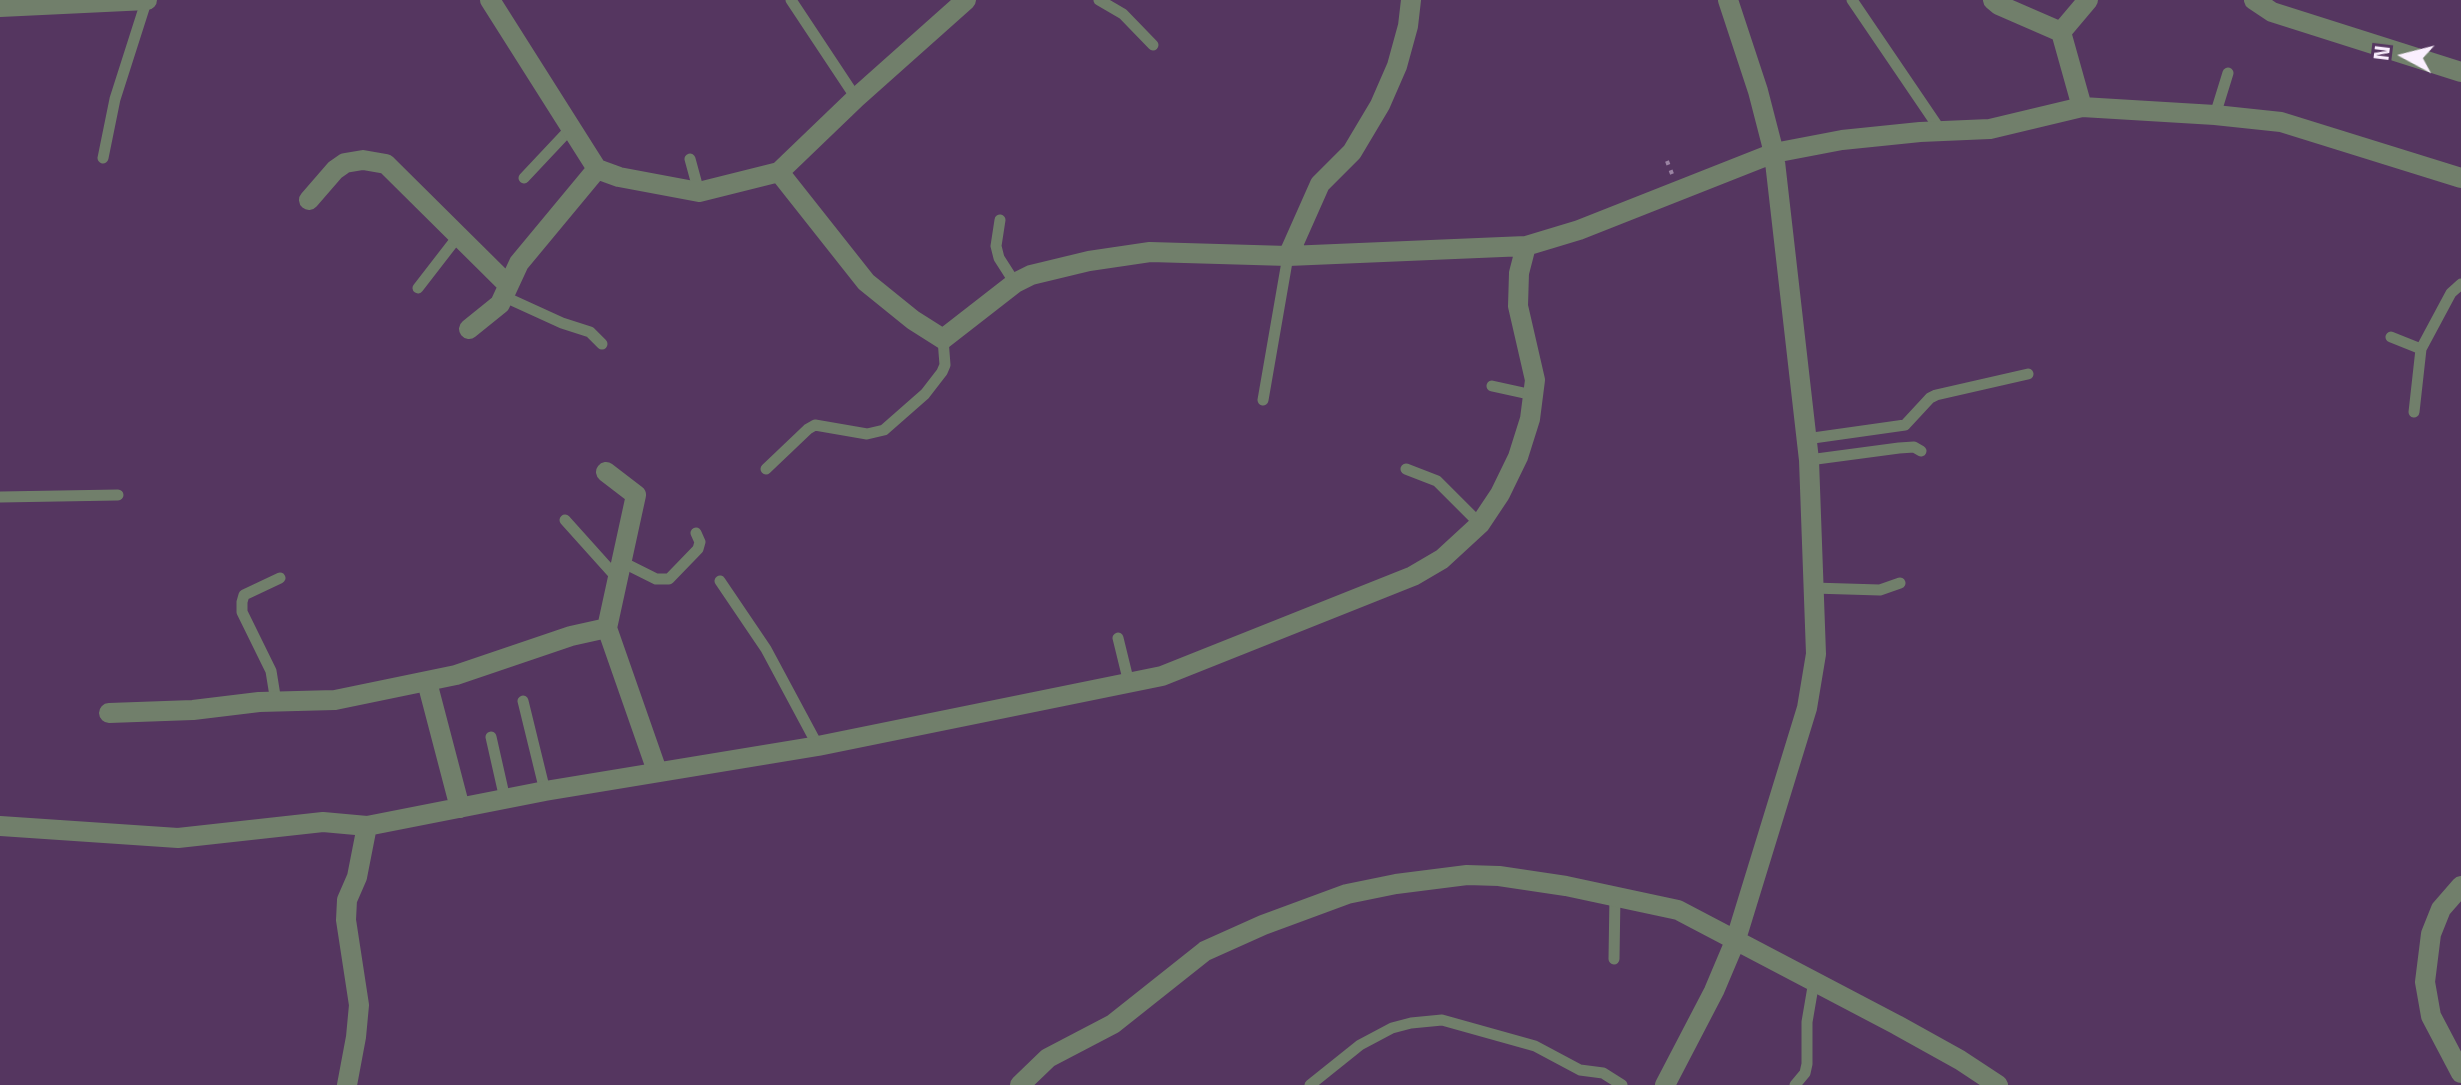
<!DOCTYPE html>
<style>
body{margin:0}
#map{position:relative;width:2461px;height:1085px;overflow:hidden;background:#553660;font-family:"Titillium Web",sans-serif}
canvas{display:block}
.north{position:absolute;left:2365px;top:16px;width:80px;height:80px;-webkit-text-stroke:6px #553660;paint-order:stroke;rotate:277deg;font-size:22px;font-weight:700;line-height:32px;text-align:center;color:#faeffe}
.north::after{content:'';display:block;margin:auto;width:28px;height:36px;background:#faeffe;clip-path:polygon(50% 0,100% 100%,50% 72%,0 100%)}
</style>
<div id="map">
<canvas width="2461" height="1085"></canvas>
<div class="north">N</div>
</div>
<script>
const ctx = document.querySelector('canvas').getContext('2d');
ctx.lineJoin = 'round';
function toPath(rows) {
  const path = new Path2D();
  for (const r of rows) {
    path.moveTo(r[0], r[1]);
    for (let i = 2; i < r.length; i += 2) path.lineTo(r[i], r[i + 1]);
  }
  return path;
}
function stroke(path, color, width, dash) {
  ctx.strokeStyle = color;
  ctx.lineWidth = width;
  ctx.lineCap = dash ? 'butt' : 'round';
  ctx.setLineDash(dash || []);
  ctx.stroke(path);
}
const path = toPath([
 [1667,161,1672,174]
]);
const lane = toPath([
 [791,0,856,98],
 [1099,0,1123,14,1153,45],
 [1852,0,1941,131],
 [2215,115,2228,73],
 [103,158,115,99,146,2],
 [690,159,699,192],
 [524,178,571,128],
 [1000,220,996,246,999,258,1015,283],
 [418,288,459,235],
 [505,297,562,323,590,332,602,344],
 [2391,337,2421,349],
 [1492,386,1533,395],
 [1263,400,1288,256],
 [2414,412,2421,349,2451,293,2461,284],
 [1806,439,1905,425,1930,398,1936,395,2028,374],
 [1809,460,1899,448,1914,447,1921,451],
 [766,469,808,429,815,425,867,434,884,430,925,394,942,372,945,365,943,339],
 [1406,469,1437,481,1480,524],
 [0,497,118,495],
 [565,520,618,579],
 [622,562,656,579,669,579,698,549,700,542,696,533],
 [720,581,766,649,818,746],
 [1813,588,1880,590,1900,583],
 [1118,638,1129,683],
 [523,701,545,791],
 [276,702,271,671,242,612,242,602,244,595,280,578],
 [491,737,505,799],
 [1614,959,1615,895],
 [1310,1085,1360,1045,1392,1028,1411,1023,1442,1020,1535,1046,1580,1070,1603,1073,1622,1085],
 [1795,1085,1805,1073,1807,1064,1807,1022,1814,981]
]);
const street = toPath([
 [490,0,597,169,619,177,699,192,779,172,856,98,966,0],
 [1993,0,1999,5,2061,32,2082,107],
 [2254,0,2272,12,2461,72],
 [0,7,147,0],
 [2061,32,2088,0],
 [779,172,866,282,913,320,943,339,1015,283,1031,275,1089,261,1150,252,1288,256,1526,246,1579,230,1774,153,1842,140,1920,132,1990,129,2082,107,2215,115,2281,122,2461,178],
 [309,200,335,170,345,163,363,160,386,164,508,285],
 [1288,256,1320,184,1352,152,1380,105,1397,66,1408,26,1411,0],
 [469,329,500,304,519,263,597,169],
 [606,472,636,495,607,628,657,771],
 [427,682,460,808],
 [109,713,193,710,259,702,335,700,456,675,571,636,607,628],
 [0,826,178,838,323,822,367,826,545,791,818,746,1162,676,1413,576,1442,559,1480,524,1500,494,1518,457,1530,419,1535,380,1518,306,1519,273,1526,246],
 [2461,886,2441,909,2431,934,2425,982,2431,1016,2461,1073],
 [347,1085,356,1037,359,1005,346,920,347,900,357,877,367,826],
 [1020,1085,1048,1058,1113,1024,1205,951,1263,925,1347,894,1396,884,1467,875,1499,876,1566,886,1678,910,1897,1025,1960,1060,1998,1085],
 [1665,1085,1714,991,1736,939,1807,708,1816,654,1809,460,1774,153,1758,91,1728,0]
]);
stroke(path, '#9b84a3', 4, [4, 6]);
stroke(lane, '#717f6b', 11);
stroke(street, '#717f6b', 20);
</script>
